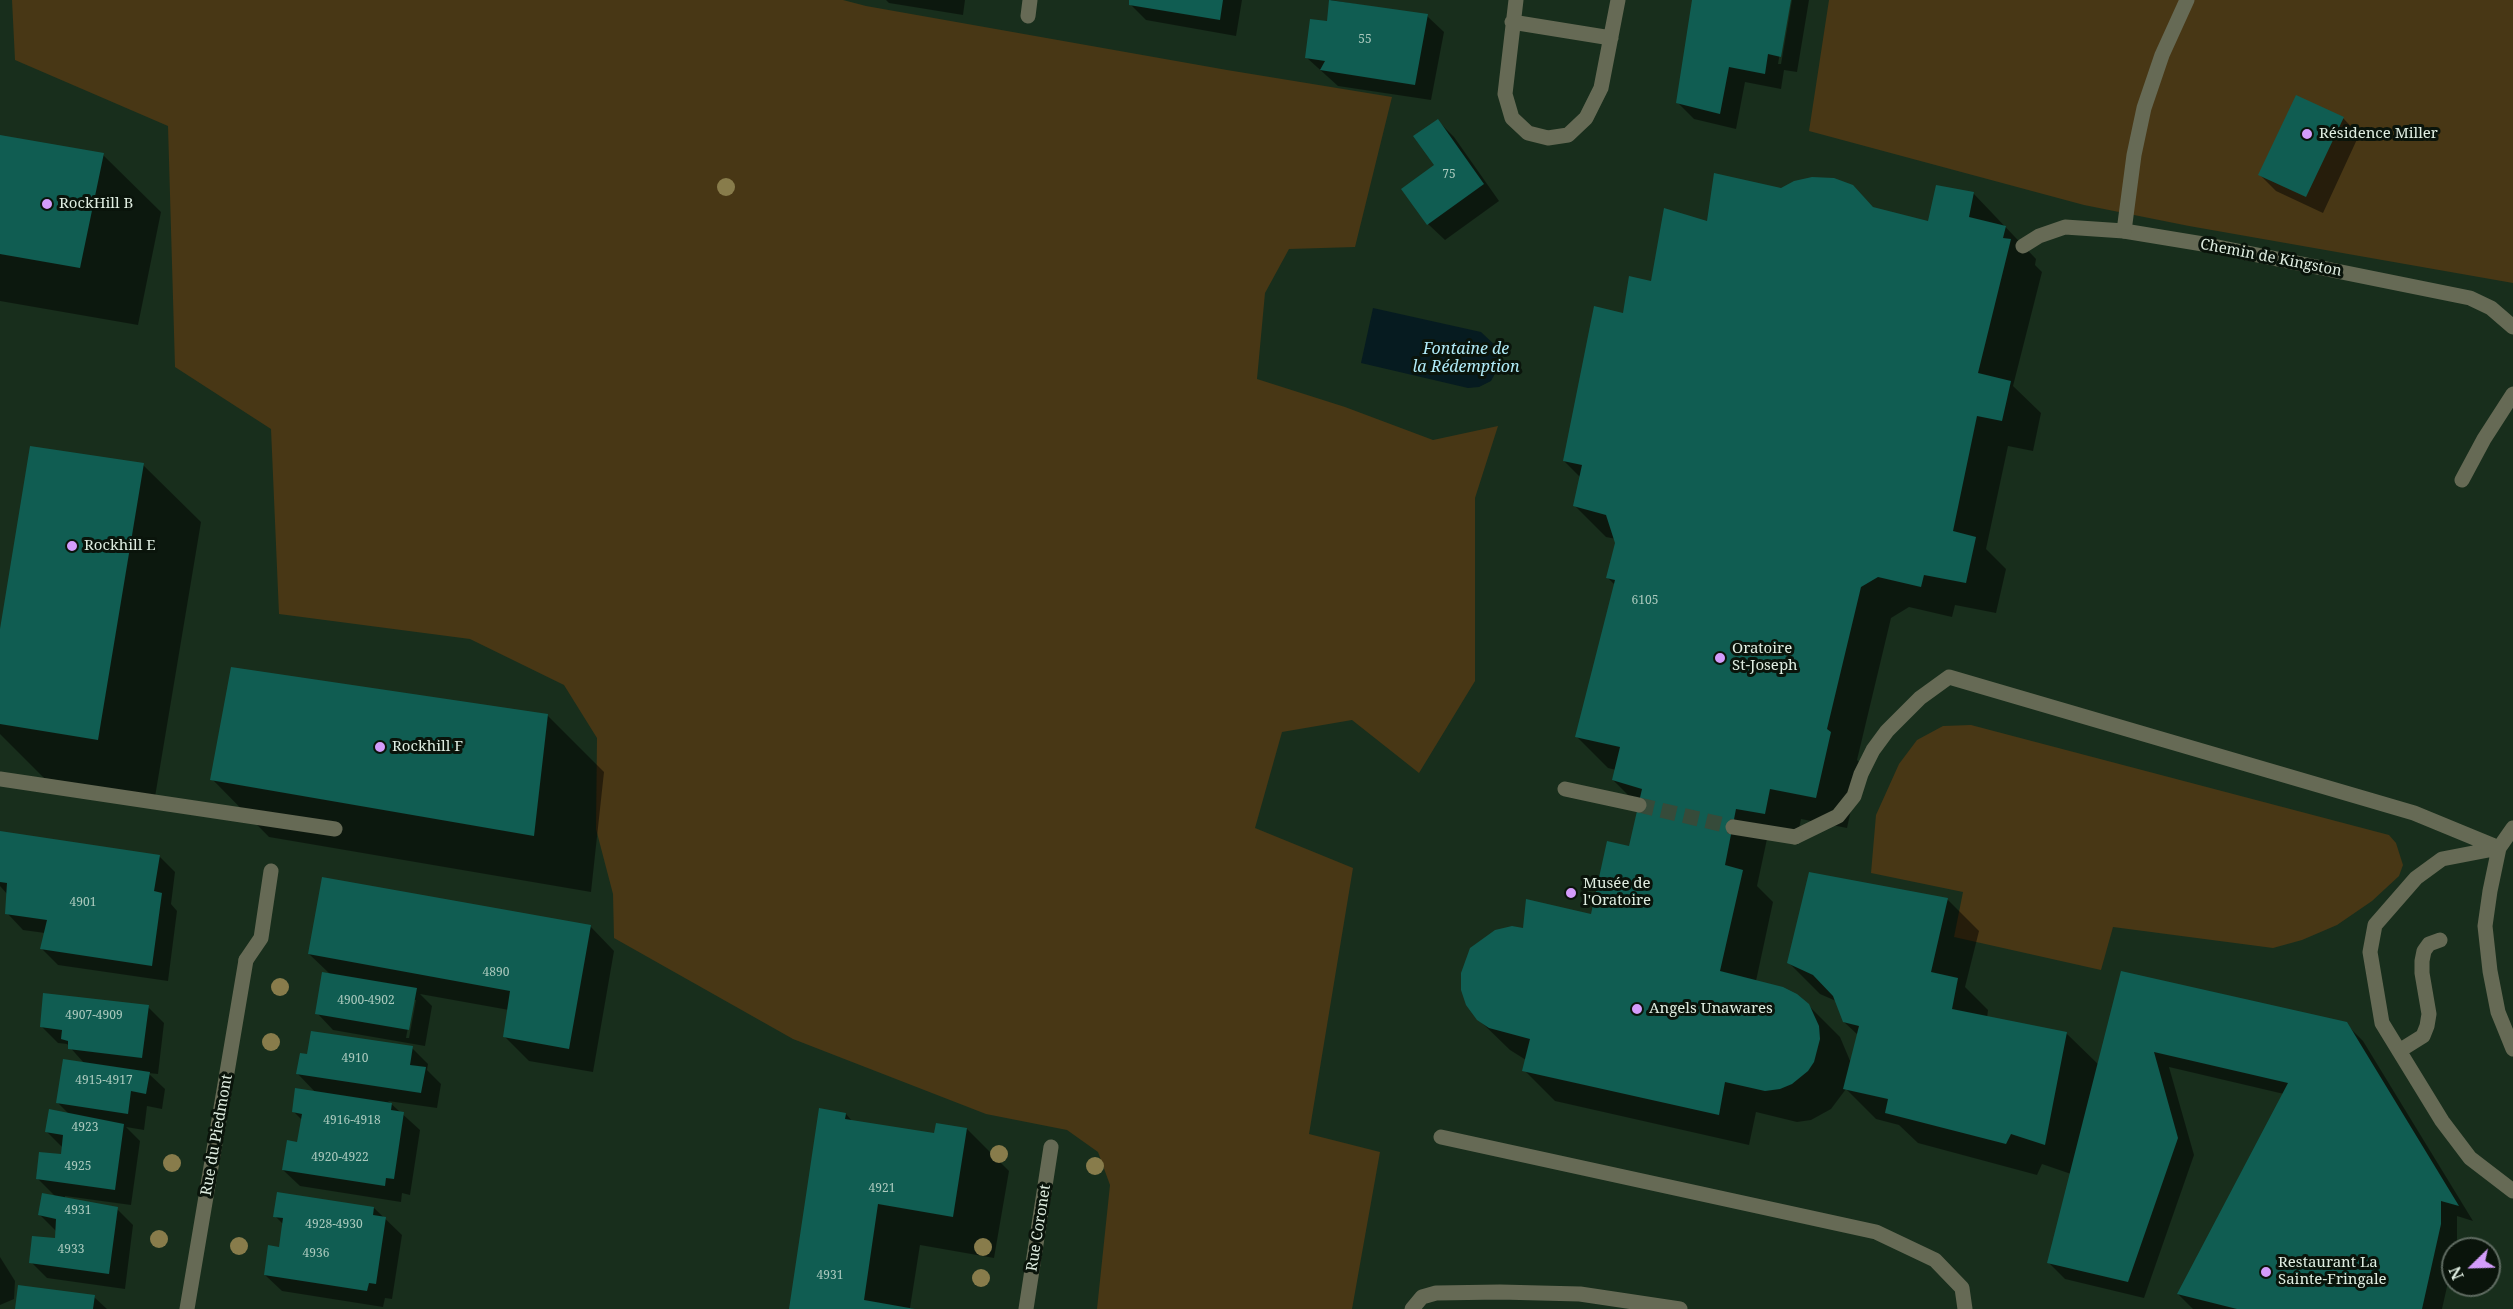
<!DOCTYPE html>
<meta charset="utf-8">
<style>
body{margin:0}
#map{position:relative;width:2513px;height:1309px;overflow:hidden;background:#182e1c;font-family:"Noto Serif",serif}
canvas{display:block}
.north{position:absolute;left:2441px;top:1237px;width:60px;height:60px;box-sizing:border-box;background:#0a140b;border:2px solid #5f6b61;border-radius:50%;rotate:247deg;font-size:16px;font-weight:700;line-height:24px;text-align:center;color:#dfede1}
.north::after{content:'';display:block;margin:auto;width:21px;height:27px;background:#d49cfb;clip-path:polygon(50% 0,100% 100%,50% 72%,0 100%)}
</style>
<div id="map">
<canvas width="2513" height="1309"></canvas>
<div class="north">N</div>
</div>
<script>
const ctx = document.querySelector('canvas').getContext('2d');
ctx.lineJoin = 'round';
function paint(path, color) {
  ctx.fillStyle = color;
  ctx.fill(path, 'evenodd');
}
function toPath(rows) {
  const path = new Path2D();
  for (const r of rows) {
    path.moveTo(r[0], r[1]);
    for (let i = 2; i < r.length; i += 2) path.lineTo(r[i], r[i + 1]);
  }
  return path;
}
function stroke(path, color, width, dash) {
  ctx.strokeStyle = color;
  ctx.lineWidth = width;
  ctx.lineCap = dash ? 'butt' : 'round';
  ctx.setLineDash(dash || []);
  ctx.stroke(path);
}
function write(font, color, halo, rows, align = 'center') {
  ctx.font = font + ' "Noto Serif",serif';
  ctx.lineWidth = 6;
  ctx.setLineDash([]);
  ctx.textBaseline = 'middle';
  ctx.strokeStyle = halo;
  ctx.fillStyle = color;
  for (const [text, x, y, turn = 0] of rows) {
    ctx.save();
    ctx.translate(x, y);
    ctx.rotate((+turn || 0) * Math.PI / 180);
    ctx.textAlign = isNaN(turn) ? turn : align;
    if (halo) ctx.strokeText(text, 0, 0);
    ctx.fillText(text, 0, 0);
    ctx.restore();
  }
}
const green = toPath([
 [12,0,843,0,866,6,1227,70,1392,97,1355,247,1289,249,1265,293,1257,379,1345,407,1433,440,1498,426,1475,498,1475,681,1419,773,1352,720,1282,732,1255,828,1353,868,1309,1134,1380,1152,1352,1309,1097,1309,1110,1185,1098,1152,1067,1130,986,1114,793,1039,614,938,613,894,596,829,597,738,564,685,470,639,279,614,271,429,175,367,168,126,15,60],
 [1829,0,2513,0,2513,283,2189,226,2084,205,1809,131],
 [1971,725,2389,835,2396,843,2403,865,2399,876,2372,901,2337,925,2302,940,2273,948,2113,927,2101,970,1954,937,1963,892,1871,873,1876,815,1899,764,1917,740,1943,726]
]);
const water = toPath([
 [1373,308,1481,332,1499,349,1497,370,1491,381,1479,387,1468,388,1361,363]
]);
const shadow = toPath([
 [886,0,965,0,963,15,889,3],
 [1131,0,1242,0,1236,36,1146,20,1130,4],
 [1331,0,1427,16,1444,32,1431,100,1338,86,1307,58,1328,23],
 [1694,0,1789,0,1778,64,1781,64,1792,0,1809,0,1797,72,1784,70,1781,89,1745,82,1736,129,1694,119,1678,103],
 [2343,118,2359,135,2323,213,2276,191,2260,175],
 [1438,121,1454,137,1499,201,1445,240,1428,224,1436,166],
 [0,136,103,155,161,212,138,325,0,301],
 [1973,193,2036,259,2035,265,2042,272,2013,386,2041,413,2033,451,2008,446,1986,549,2006,569,1996,613,1955,605,1952,617,1909,607,1891,618,1857,760,1861,764,1847,828,1801,819,1796,844,1767,839,1757,886,1773,902,1756,981,1808,1005,1840,1037,1851,1063,1858,1035,1844,1022,1836,1001,1820,994,1789,963,1948,900,1979,931,1965,987,1988,1010,1987,1018,2067,1034,2099,1065,2122,973,2346,1024,2363,1041,2473,1221,2457,1216,2457,1241,2455,1249,2453,1249,2453,1260,2442,1309,2193,1309,2178,1294,2284,1094,2169,1067,2194,1155,2144,1298,2065,1279,2048,1262,2071,1174,2042,1164,2037,1175,1918,1143,1899,1125,1876,1119,1846,1089,1831,1109,1811,1120,1797,1122,1756,1112,1749,1145,1555,1101,1524,1070,1526,1060,1510,1050,1478,1019,1524,930,1592,916,1630,848,1639,806,1613,780,1616,770,1608,768,1577,737,1615,585,1608,578,1617,543,1616,539,1606,537,1575,506,1581,478,1564,461,1624,315,1709,223,1875,209,1930,223],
 [143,465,201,522,155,797,44,778,0,734,0,638],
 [547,715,604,772,591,892,269,837,212,779],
 [0,836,159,856,175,872,171,904,177,911,168,981,58,965,42,949,45,933,23,930,7,913,8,895,0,886],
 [590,926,614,951,593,1072,529,1061,505,1037,509,1010,420,994,432,1006,425,1046,333,1030,317,1013,330,974,309,954],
 [413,1000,416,1000,409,1038,406,1038],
 [148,1007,164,1023,158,1074,148,1073,165,1089,162,1109,147,1106,144,1130,126,1127,140,1141,131,1205,65,1196,65,1199,117,1209,133,1225,125,1289,47,1278,31,1262,56,1240,57,1232,40,1215,56,1197,37,1178,62,1156,63,1148,46,1131,70,1115,58,1103,84,1063,67,1044,58,1043,41,1026],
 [412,1048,428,1064,427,1070,441,1084,437,1108,388,1101,420,1130,410,1195,402,1193,401,1202,300,1186,283,1170,299,1144,302,1120,294,1112,316,1093,297,1073],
 [846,1114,853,1122,935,1135,967,1129,1009,1171,994,1258,920,1245,910,1308,914,1309,790,1309],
 [374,1208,402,1235,392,1299,385,1298,383,1307,282,1291,265,1275,280,1248,284,1225,275,1216],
 [0,1257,15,1281,14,1299,0,1305],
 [94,1297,107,1309,16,1309]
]);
const building = toPath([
 [1129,0,1223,0,1220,20,1129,5],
 [1329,0,1428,14,1415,85,1320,70,1325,61,1305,58,1310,19,1327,21],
 [1692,0,1791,0,1781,57,1768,54,1765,74,1729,67,1720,114,1676,103],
 [2296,95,2344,117,2306,197,2258,175],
 [1438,119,1484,184,1427,225,1401,189,1434,165,1413,136],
 [0,135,104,153,80,268,0,254],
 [1714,173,1781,188,1794,181,1812,177,1834,178,1853,185,1873,207,1928,221,1936,185,1974,192,1969,217,2006,226,2003,238,2011,239,1978,373,2011,381,2007,399,2002,421,1977,416,1953,531,1976,537,1966,583,1924,575,1921,587,1878,577,1861,587,1827,729,1831,732,1816,798,1770,789,1765,814,1736,809,1725,865,1743,870,1720,971,1783,987,1797,994,1809,1004,1819,1026,1820,1039,1814,1062,1808,1071,1792,1084,1780,1089,1765,1091,1725,1082,1719,1115,1522,1071,1530,1039,1489,1028,1477,1020,1466,1005,1461,990,1461,973,1470,948,1495,930,1512,926,1523,928,1526,899,1591,914,1607,841,1629,846,1642,789,1612,780,1620,747,1575,737,1615,580,1606,578,1615,543,1606,515,1573,506,1582,465,1563,461,1594,306,1623,313,1629,276,1651,281,1664,208,1707,221],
 [30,446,144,463,98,740,0,724,0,629],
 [231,667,548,714,534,836,210,780],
 [0,831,160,855,154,891,162,893,152,966,40,949,47,920,5,914,7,883,0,882],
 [1809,872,1948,898,1931,972,1958,978,1952,1009,2067,1032,2045,1145,2011,1134,2006,1144,1885,1113,1888,1099,1843,1089,1859,1026,1843,1022,1833,996,1813,975,1787,963],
 [322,877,591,925,569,1049,503,1037,510,991,308,954],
 [2121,971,2347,1022,2459,1206,2441,1201,2441,1224,2422,1309,2237,1309,2177,1294,2288,1083,2154,1052,2178,1138,2128,1282,2047,1263],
 [322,972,417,988,409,1030,315,1014],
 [43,993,149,1005,142,1058,68,1049,68,1041,61,1039,62,1030,40,1027],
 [311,1031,413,1046,410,1065,426,1067,421,1093,296,1074,300,1053,307,1054],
 [63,1059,150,1072,146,1094,131,1091,128,1114,56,1103],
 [295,1088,392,1103,391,1110,404,1112,394,1179,386,1178,385,1186,282,1170,287,1140,297,1142,302,1114,292,1112],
 [819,1108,846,1113,845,1119,934,1133,936,1123,967,1128,953,1217,878,1204,864,1300,915,1309,789,1309],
 [49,1109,124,1124,115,1190,36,1179,39,1152,61,1154,63,1135,45,1132],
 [277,1192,374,1207,373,1215,386,1217,376,1284,369,1283,367,1291,264,1275,268,1245,279,1247,281,1232,283,1218,273,1217],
 [42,1193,118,1207,109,1274,29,1263,32,1236,55,1238,56,1219,38,1215],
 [18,1285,95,1295,93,1309,15,1309]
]);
const pedestrianTunnel = toPath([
 [1639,805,1733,827]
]);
const service = toPath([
 [2023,246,2039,236,2065,227,2124,231,2203,244,2470,298,2491,308,2513,327],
 [2462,480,2484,439,2513,394],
 [0,779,335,829],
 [2513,828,2499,848,2490,891,2485,926,2490,971,2498,1012,2513,1049],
 [1795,837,1838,816,1854,796,1861,774,1873,750,1887,731,1920,698,1949,677,2414,813,2499,848],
 [2499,848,2442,859,2416,878,2375,925,2370,952,2382,1023,2442,1121,2470,1158,2513,1191],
 [246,960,261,938,271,871],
 [2399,1051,2423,1036,2427,1026,2429,1014,2422,973,2422,961,2424,951,2429,944,2440,940]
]);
const pedestrian = toPath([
 [2124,231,2134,155,2144,108,2162,55,2187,0],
 [1565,789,1639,805],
 [1733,827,1795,837],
 [1441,1137,1876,1232,1935,1260,1962,1288,1965,1309],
 [1412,1309,1422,1297,1436,1293,1500,1292,1580,1294,1680,1309]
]);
const minor = toPath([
 [1516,0,1505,94,1512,118,1528,133,1548,138,1568,135,1586,118,1601,88,1618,0],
 [1028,16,1030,0],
 [1512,22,1611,38],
 [187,1309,246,960],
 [1026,1309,1051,1147]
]);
const trees = [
 [726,187],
 [280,987],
 [271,1042],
 [999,1154],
 [172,1163],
 [1095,1166],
 [159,1239],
 [239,1246],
 [983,1247],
 [981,1278]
];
const markers = [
 [2307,134,6,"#d49cfb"],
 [47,204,6,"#d49cfb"],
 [72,546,6,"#d49cfb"],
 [1720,658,6,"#d49cfb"],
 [380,747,6,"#d49cfb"],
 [1571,893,6,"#d49cfb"],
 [1637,1009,6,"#d49cfb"],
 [2266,1272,6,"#d49cfb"]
];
const numberNames = [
 ["55",1365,40],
 ["75",1449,175],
 ["6105",1645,601],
 ["4901",83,903],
 ["4890",496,973],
 ["4900-4902",366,1001],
 ["4907-4909",94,1016],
 ["4910",355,1059],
 ["4915-4917",104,1081],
 ["4916-4918",352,1121],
 ["4923",85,1128],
 ["4920-4922",340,1158],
 ["4925",78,1167],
 ["4921",882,1189],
 ["4931",78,1211],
 ["4928-4930",334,1225],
 ["4933",71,1250],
 ["4936",316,1254],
 ["4931",830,1276]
];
const poiNames = [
 ["Résidence Miller",2319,134],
 ["RockHill B",59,204],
 ["Rockhill E",84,546],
 ["Oratoire",1732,649],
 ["St-Joseph",1732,666],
 ["Rockhill F",392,747],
 ["Musée de",1583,884],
 ["l'Oratoire",1583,901],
 ["Angels Unawares",1649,1009],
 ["Restaurant La",2278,1263],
 ["Sainte-Fringale",2278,1280]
];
const streetNames = [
 ["Chemin de Kingston",2271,258,11],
 ["Rue du Piedmont",217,1135,-80],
 ["Rue Coronet",1039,1228,-81]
];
const waterNames = [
 ["Fontaine de",1466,349],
 ["la Rédemption",1466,367]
];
paint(green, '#483715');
paint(water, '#061b20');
paint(shadow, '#0007');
paint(building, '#105d52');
stroke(pedestrianTunnel, '#364b3a', 15, [15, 8]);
stroke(service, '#666a55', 15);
stroke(pedestrian, '#666a55', 15);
stroke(minor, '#666a55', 15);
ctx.fillStyle = '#887c4b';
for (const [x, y] of trees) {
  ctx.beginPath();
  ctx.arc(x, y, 9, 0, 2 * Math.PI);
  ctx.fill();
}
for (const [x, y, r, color] of markers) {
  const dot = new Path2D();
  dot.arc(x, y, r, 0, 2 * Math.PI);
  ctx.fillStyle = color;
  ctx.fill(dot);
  stroke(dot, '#0a140b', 2);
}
write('12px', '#abc9bd', null, numberNames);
write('15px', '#dfede1', '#0a140b', poiNames, 'left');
write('15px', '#dfede1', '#0a140b', streetNames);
write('italic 16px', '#b0eaf7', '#0a140b', waterNames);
</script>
